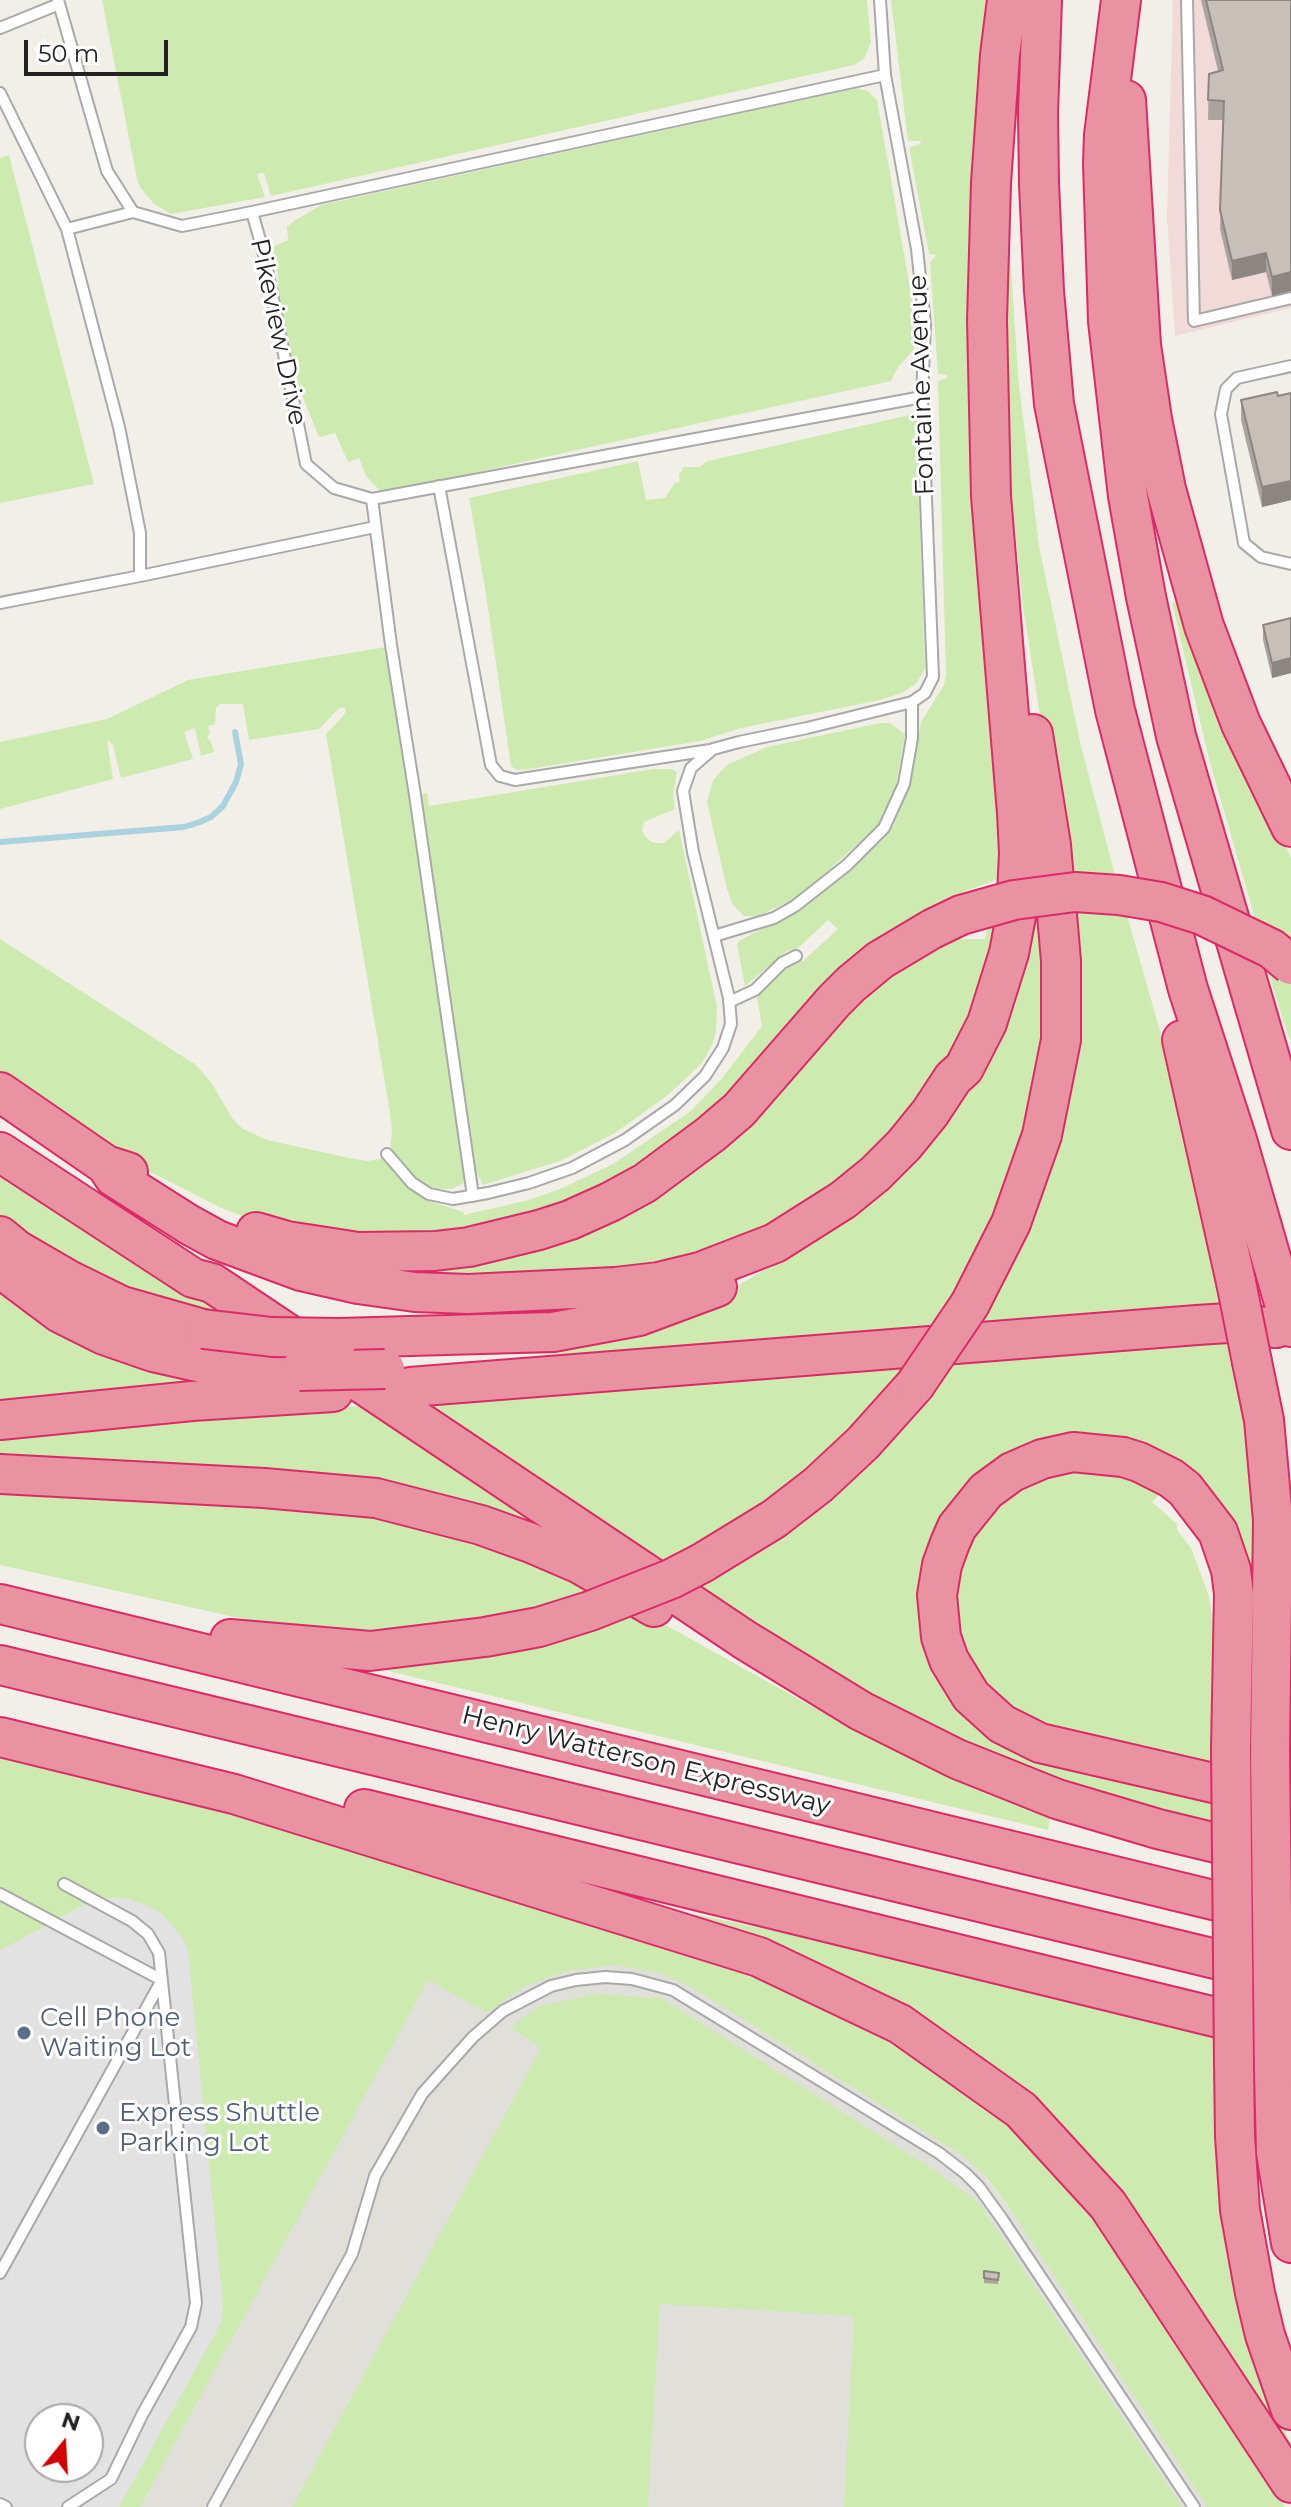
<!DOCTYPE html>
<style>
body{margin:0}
#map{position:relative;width:1291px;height:2507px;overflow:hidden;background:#f2efe9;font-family:Montserrat,sans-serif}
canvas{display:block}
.north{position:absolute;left:24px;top:2403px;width:80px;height:80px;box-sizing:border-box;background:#fff;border:2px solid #a7a7a7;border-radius:50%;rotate:18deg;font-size:22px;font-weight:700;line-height:32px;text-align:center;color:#222}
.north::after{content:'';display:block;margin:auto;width:28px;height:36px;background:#d40000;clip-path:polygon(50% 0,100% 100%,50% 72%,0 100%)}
.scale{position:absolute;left:24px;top:40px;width:144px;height:36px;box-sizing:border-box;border:4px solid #222;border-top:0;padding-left:10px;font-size:24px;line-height:28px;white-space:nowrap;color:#222;-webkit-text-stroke:6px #fff;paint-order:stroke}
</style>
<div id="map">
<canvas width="1291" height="2507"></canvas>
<div class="north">N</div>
<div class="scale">50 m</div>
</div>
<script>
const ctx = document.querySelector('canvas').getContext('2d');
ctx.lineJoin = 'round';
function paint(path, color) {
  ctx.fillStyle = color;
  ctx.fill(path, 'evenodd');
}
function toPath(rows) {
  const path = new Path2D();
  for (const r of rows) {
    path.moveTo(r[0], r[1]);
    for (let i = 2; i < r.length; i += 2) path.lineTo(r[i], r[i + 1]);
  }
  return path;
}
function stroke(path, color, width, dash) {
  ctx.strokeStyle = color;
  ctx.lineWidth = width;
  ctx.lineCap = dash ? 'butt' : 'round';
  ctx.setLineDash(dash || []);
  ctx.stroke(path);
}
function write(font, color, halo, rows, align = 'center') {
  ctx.font = font + ' Montserrat,sans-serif';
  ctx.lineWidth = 6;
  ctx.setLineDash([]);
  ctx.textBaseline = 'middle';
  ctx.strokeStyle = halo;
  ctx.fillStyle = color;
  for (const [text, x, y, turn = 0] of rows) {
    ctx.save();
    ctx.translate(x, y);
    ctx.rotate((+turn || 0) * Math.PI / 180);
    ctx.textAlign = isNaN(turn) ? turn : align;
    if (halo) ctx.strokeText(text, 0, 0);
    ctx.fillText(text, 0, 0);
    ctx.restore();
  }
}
const commercial = toPath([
 [1173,0,1291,0,1291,308,1175,336,1167,217]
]);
const airport = toPath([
 [0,1772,716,1973,941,2118,1233,2507,0,2507],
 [40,2419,88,2419,88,2467,40,2467]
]);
const grass = toPath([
 [102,0,867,0,871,42,864,59,854,65,271,196,264,173,257,174,265,197,171,214,154,204,140,187,137,179],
 [891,0,995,0,972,166,972,505,1000,852,998,879,950,897,908,920,755,1072,670,1150,552,1211,403,1240,253,1220,219,1207,139,1166,0,1071,0,939,196,1065,211,1082,232,1118,243,1129,267,1140,354,1159,367,1161,383,1158,412,1190,432,1202,463,1212,464,1215,528,1200,560,1189,613,1164,691,1111,723,1077,762,1026,757,997,781,970,803,961,838,929,828,920,795,951,788,950,745,986,737,945,739,941,814,900,884,839,893,827,909,784,921,722,944,685,946,674,938,381,947,378,947,375,938,374,930,262,937,255,929,254,909,148,920,144,921,141,908,141],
 [857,88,868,91,877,100,912,299,914,349,898,367,891,381,382,493,366,476,359,458,348,462,335,433,319,437,300,390,281,325,285,324,283,316,280,317,278,302,278,274,272,247,288,240,287,227,294,221,321,205],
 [9,155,94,484,0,503,0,158],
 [1006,265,1011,265,1018,376,1039,546,1080,742,1116,879,1065,878,1023,606,1008,462,1006,434],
 [911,412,916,422,925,669,916,684,902,693,880,700,741,728,700,741,530,769,517,770,511,766,485,588,469,498,638,461,646,500,665,498,675,483,680,482,679,475,684,467,699,467,708,461,905,416],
 [1182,600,1291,858,1291,945,1256,922,1210,763,1172,603],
 [386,647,446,1031,466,1182,452,1189,431,1189,422,1184,414,1179,390,1150,392,1130,390,1113,326,734,344,715,346,710,343,707,338,709,319,729,249,740,243,704,220,704,216,708,215,724,208,726,210,733,207,738,211,742,214,752,201,756,195,728,184,732,193,759,121,778,113,745,107,740,113,779,0,809,0,742,107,719,188,680],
 [880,723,890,723,905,734,895,791,878,826,797,898,758,916,744,916,733,905,727,889,707,802,713,780,727,765,767,747],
 [653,769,671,769,677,772,673,795,675,809,644,822,642,830,646,838,654,843,664,843,679,830,717,1007,716,1032,712,1045,702,1063,668,1095,615,1133,560,1161,483,1185,476,1172,420,794,427,793,429,806],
 [1070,905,1125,908,1178,1095,1225,1302,973,1322,1003,1270],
 [1046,907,1046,1029,1031,1117,990,1237,937,1329,613,1353,364,1356,734,1288,833,1229,857,1213,948,1120,962,1100,975,1078,1029,909],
 [999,915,989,967,972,1017,917,1113,792,1221,670,1267,439,1281,285,1250,574,1228,849,998,942,939,985,939,989,918],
 [1265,961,1291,980,1291,1045],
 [0,1164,232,1318,154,1302,0,1224],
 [0,1281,247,1381,0,1402],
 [1233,1337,1254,1484,1257,1777,1246,1774,1239,1576,1162,1458,977,1478,937,1676,958,1708,1218,1797,1218,1827,1046,1774,922,1722,835,1674,694,1581,947,1361],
 [912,1364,801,1481,666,1565,417,1402],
 [360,1406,478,1479,565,1544,0,1459,0,1432],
 [1055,1470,1118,1472,1161,1493,1152,1502,1177,1524,1177,1530,1191,1548,1209,1596,1216,1643,1217,1767,1033,1722,988,1692,959,1644,952,1586,971,1532,1001,1497],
 [0,1483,393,1511,605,1591,531,1615,376,1633,294,1628,253,1621,0,1565],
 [635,1608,840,1722,1050,1817,1048,1830,368,1666],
 [0,1753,241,1816,810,1995,849,2012,995,2110,1090,2210,1285,2507,1208,2507,1007,2205,986,2177,962,2155,691,1987,660,1973,615,1965,568,1971,538,1981,524,1987,487,2013,428,1980,140,2507,0,2507,87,1965,31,1934,0,1950],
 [40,2419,88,2419,88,2467,40,2467],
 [694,1914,789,1934,1219,2037,1274,2402,1291,2445,1291,2461,1168,2269,876,1992,817,1964,682,1915,693,1916],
 [595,1994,661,1998,931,2168,978,2202,1182,2507,844,2507,854,2316,660,2304,648,2507,292,2507,541,2048,510,2027,540,2006]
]);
const parking = toPath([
 [110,1898,130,1899,160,1912,182,1937,188,1951,223,2305,222,2317,219,2327,119,2507,0,2507,0,1951,87,1903],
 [40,2419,88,2419,88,2467,40,2467]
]);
const stream = toPath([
 [0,842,184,827,200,822,211,817,223,806,236,782,241,764,235,732]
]);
const lane = toPath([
 [58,0,107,171,133,212,182,226,252,212],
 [1187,0,1194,321,1291,298],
 [0,28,59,4],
 [885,75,252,212,264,254,306,464,334,488,372,499,922,397],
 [0,93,67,229,119,427,140,533,140,576,0,603],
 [67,229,133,212],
 [1291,366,1237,378,1226,389,1221,414,1244,543,1261,557,1291,564],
 [439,486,491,765,500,776,515,780,710,750],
 [372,499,391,645,415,795,473,1196],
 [140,576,375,527],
 [714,936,774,918,795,906,847,865,884,828,904,784,912,738,912,702],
 [729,1002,755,990,782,963,796,956],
 [387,1154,412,1183,429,1194,453,1199,488,1193,529,1183,572,1168,625,1140,675,1105,705,1076,723,1048,731,1024,729,998,693,852,683,791,691,768,713,749,739,742,807,728,912,702,925,693,933,677,922,397,925,324,917,249,885,75,880,0],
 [64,1884,132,1921,148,1934,159,1953,196,2303,191,2327,142,2415,111,2479,68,2507],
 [0,1894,162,1980,0,2273],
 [0,2504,6,2507],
 [213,2507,352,2254,375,2176,422,2094,473,2037,503,2011,551,1986,576,1980,605,1977,632,1979,673,1990,939,2153,965,2173,979,2187,1002,2219,1194,2507]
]);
const highway = toPath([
 [1042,0,1038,113,1039,184,1044,291,1054,404,1115,710,1188,989,1237,1140,1291,1327],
 [1121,0,1104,135,1103,163,1108,321,1128,496,1146,597,1176,736,1291,1130],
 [1126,100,1141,345,1152,419,1166,489,1204,626,1241,724,1291,827],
 [1182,1040,1236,1282],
 [0,1092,106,1165,128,1172],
 [0,1152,193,1278,212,1283,745,1640,861,1711,957,1759,1057,1799,1158,1829,1291,1861],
 [106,1165,114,1177,188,1224,217,1240,301,1271,358,1284,415,1292,468,1294,615,1287,659,1282,700,1272,775,1243,843,1200,875,1174,904,1145,930,1113,953,1078,964,1068,987,1023,1009,953,1016,916,1019,853,1017,813,991,496,987,320,991,183,1000,55,1007,0],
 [256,1232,287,1241,358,1252,435,1251,469,1247,539,1230,570,1220,610,1202,645,1183,711,1134,739,1110,834,1001,851,984,880,960,932,929],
 [0,1236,17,1250,67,1279,122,1306,203,1329],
 [0,1268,60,1313,104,1335,153,1352,215,1366,299,1371],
 [970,1304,1011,1223,1042,1135,1061,1040,1061,961,1051,845,1033,734],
 [339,1338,553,1332,639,1316,717,1287],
 [1252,1362,1264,1420,1273,1520,1270,1752],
 [410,1387,1197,1325,1228,1323,1276,1328],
 [0,1420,192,1401,333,1392],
 [0,1474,264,1488,376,1498,481,1525,531,1543,580,1564,654,1607],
 [702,1563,774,1519,818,1485,863,1443,915,1385],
 [0,1604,1291,1919],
 [230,1639,370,1651,485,1637,539,1627,590,1611],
 [0,1665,1265,1971],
 [0,1737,234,1794,759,1957,900,2024,1021,2110,1108,2205,1291,2483],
 [1231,1749,1234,1594,1231,1570,1218,1532,1185,1489,1171,1478,1139,1462,1123,1457,1073,1452,1042,1459,1012,1472,986,1491,957,1527,950,1543,942,1565,937,1595,941,1637,949,1660,971,1696,1002,1724,1040,1743,1291,1801],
 [364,1809,1264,2029],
 [1234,2063,1235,2136,1240,2210,1255,2293,1265,2335,1291,2410],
 [1274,2072,1276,2153,1291,2243]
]);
const highwayBridge = toPath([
 [932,929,961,915,1014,900,1075,892,1119,895,1161,902,1202,915,1272,949,1291,965],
 [1236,1282,1252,1362],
 [203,1329,272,1337,339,1338],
 [299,1371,385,1369],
 [915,1385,970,1304],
 [590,1611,671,1579,702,1563],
 [1231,1749,1234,2063],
 [1270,1752,1274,2072]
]);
const wall = toPath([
 [1201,0,1291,0,1272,296,1266,272,1232,280,1220,229,1223,120,1208,120,1209,74,1218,71],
 [1291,393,1291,500,1262,507,1241,420,1241,400,1278,396],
 [1291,618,1291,673,1272,678,1263,640,1263,625],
 [984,2271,999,2273,998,2284,984,2283]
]);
const shadedWall = toPath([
 [1266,253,1266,272,1232,280,1232,261],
 [1291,272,1291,291,1272,296,1272,277],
 [1291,481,1291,500,1262,507,1262,487],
 [1291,658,1291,673,1272,678,1272,663]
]);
const building = toPath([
 [1206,0,1291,0,1291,272,1272,277,1266,253,1232,261,1220,210,1224,101,1208,100,1209,74,1223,70,1206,0],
 [1277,392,1278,396,1291,393,1291,481,1262,487,1241,400,1277,392],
 [1291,618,1291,658,1272,663,1263,625,1291,618],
 [984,2271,999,2273,998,2280,984,2278,984,2271]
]);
const markers = [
 [24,2033,8,"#5c6f8a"],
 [103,2128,8,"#5c6f8a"]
];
const streetNames = [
 ["Pikeview Drive",278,332,78],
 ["Fontaine Avenue",922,385,-92],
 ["Henry Watterson Expressway",646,1761,14]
];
const serviceNames = [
 ["Cell Phone",40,2018],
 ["Waiting Lot",40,2048],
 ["Express Shuttle",119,2113],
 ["Parking Lot",119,2143]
];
paint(commercial, '#f2dad9');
paint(airport, '#e1dfda');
paint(grass, '#cdebb0');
paint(parking, '#e2e2e2');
stroke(stream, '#aad3df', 6);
stroke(lane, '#a9a9a9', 14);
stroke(highway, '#dc2a67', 42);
stroke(lane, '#fff', 10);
stroke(highway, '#e892a2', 38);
stroke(highwayBridge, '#dc2a67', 42, []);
stroke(highwayBridge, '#e892a2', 38);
paint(wall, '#aba49e');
paint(shadedWall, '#8b8681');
paint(building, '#c7bfb8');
stroke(building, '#8b8681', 2);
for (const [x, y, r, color] of markers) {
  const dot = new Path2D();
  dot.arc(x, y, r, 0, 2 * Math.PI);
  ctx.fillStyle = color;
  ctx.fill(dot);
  stroke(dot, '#fff', 3);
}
write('26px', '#222', '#fff', streetNames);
write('26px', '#4e5e75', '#fff', serviceNames, 'left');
</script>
